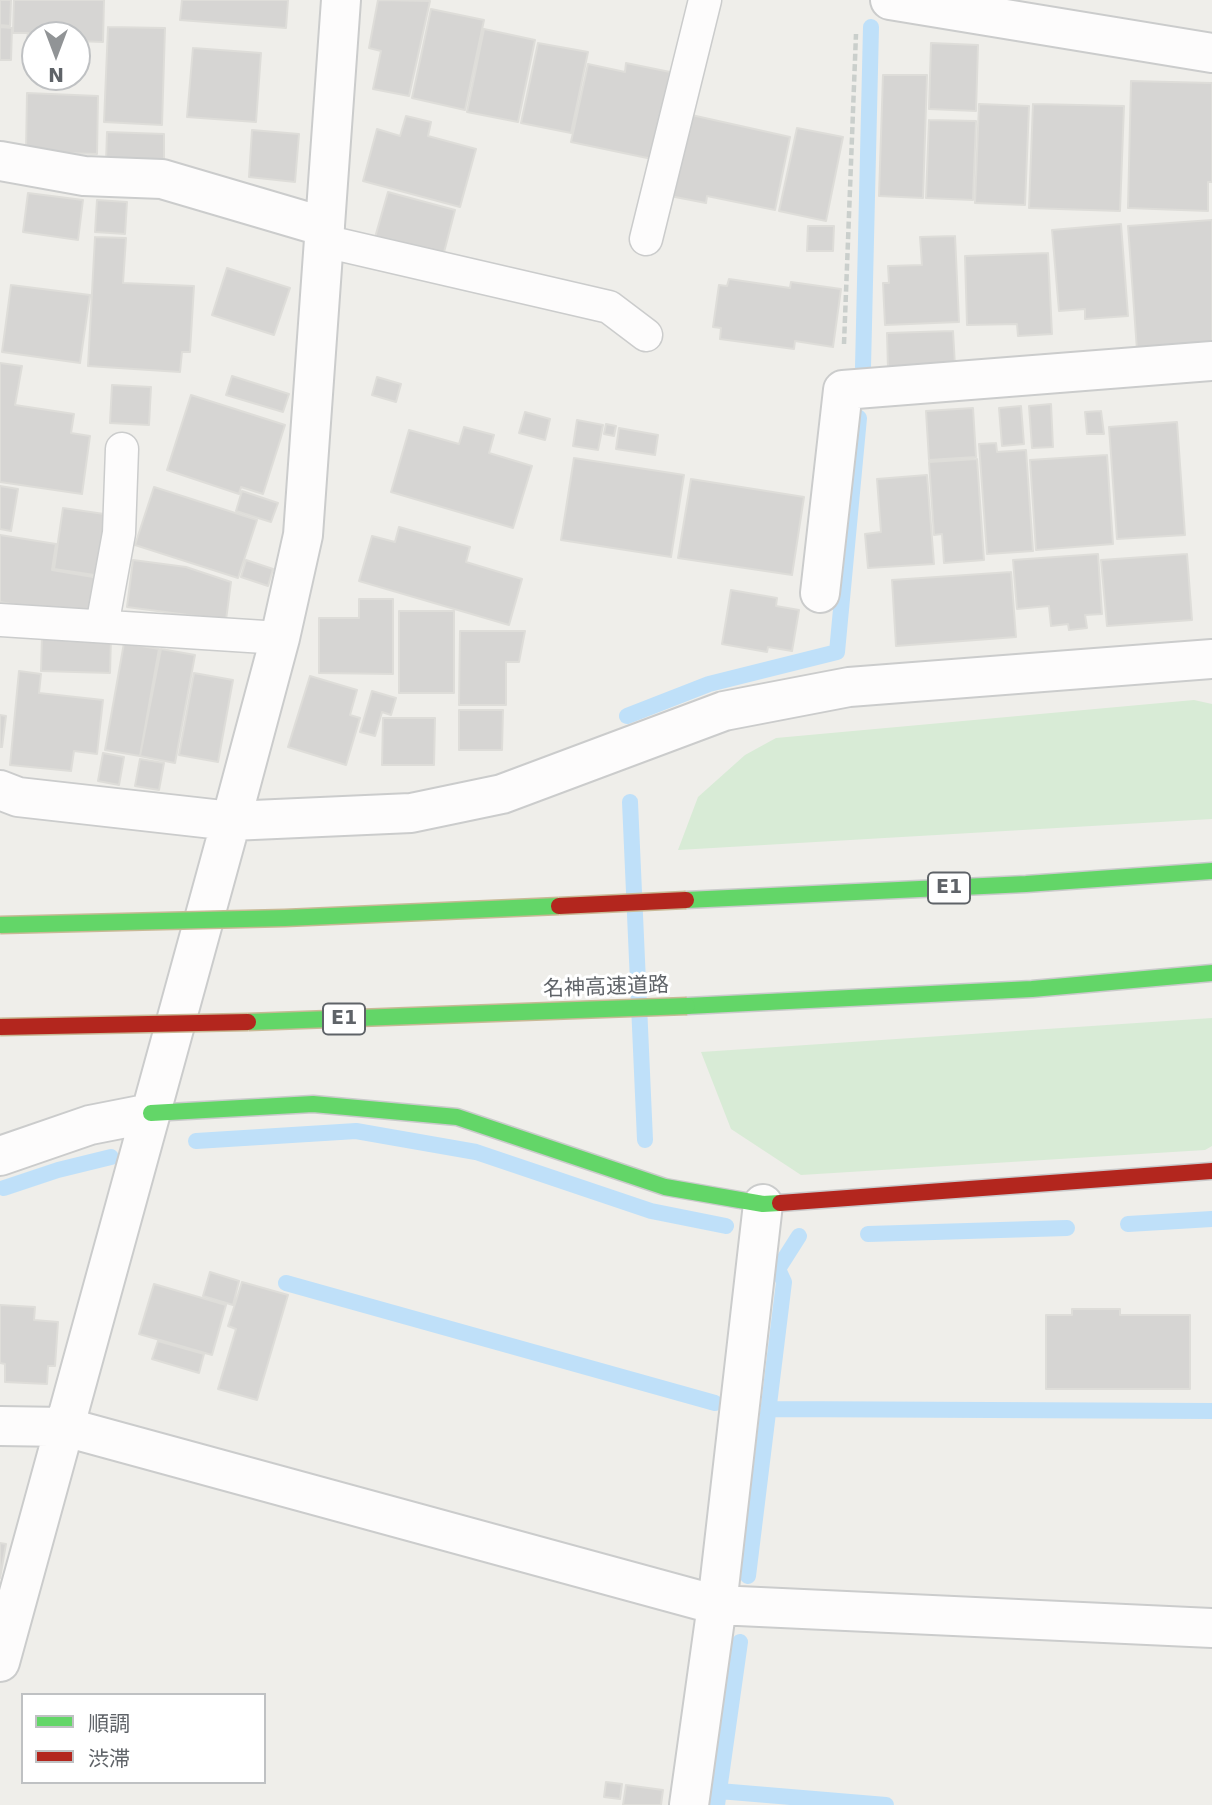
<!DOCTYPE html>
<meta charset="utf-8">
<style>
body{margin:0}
#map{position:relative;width:1212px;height:1805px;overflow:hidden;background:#efeeea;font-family:"DejaVu Sans","Noto Sans JP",sans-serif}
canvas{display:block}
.legend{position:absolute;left:21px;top:1693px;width:245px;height:91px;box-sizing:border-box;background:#fff;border:2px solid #bfc1c3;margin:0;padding:9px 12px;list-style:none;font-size:21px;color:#5f6368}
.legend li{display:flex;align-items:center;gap:14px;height:35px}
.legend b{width:35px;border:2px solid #bfc1c3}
.north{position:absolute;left:21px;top:21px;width:70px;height:70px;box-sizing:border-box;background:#fff;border:2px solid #bfc1c3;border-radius:50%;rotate:180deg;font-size:19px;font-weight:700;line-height:28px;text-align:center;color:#5f6368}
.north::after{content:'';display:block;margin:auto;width:24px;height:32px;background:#919496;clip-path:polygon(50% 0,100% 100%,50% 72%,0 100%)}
</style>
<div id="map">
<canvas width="1212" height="1805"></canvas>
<ul class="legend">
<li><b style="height:9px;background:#63d668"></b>順調</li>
<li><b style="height:9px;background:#b3261e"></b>渋滞</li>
</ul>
<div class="north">N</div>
</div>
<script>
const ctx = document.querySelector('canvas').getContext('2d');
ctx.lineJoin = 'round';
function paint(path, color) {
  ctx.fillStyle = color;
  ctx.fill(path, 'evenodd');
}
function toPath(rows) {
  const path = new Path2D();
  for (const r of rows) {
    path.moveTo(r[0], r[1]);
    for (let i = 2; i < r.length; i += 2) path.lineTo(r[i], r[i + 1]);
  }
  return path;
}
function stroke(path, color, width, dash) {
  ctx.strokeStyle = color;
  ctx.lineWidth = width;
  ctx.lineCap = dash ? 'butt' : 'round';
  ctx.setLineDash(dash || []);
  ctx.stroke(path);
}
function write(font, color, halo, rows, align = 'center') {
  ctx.font = font + ' "DejaVu Sans","Noto Sans JP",sans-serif';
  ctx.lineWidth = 6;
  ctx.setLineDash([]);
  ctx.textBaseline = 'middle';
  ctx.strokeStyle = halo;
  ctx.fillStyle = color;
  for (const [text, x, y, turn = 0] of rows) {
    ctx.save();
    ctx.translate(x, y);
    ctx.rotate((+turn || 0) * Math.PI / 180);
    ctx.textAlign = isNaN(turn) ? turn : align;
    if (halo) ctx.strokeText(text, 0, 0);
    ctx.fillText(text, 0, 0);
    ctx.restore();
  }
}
const green = toPath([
 [1194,700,1212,704,1212,819,678,850,698,797,745,755,776,738],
 [1212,1018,1212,1146,1205,1150,801,1175,731,1129,701,1052]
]);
const stream = toPath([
 [863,367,871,27],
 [627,716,709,684,837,652,859,418],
 [630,802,645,1140],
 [196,1141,356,1131,476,1152,651,1211,726,1226],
 [4,1188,58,1170,111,1157],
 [1128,1224,1212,1219],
 [868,1234,1067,1228],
 [286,1283,715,1403],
 [769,1409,1212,1411],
 [748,1576,784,1282,778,1269,799,1236],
 [719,1791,886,1805],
 [717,1805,740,1642]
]);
const building = toPath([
 [0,0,11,0,10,26,0,25,0,0],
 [14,0,104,0,103,42,77,41,77,35,35,35,35,39,27,39,28,33,13,33,14,0],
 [182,0,288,0,286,28,180,20,182,0],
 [378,0,430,1,409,96,373,89,381,51,369,48,378,0],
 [431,9,484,20,465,110,412,98,431,9],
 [0,27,12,28,11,60,0,60,0,27],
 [108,27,165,28,162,125,104,122,108,27],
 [484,29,535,40,518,122,467,112,484,29],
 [538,43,588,52,571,133,521,123,538,43],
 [931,43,978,45,976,111,929,109,931,43],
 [193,48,261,53,256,122,187,117,193,48],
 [626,63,670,72,652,159,571,142,588,64,625,72,626,63],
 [883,75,927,75,923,198,879,196,883,75],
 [1131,81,1212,83,1212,182,1208,182,1208,211,1128,208,1131,81],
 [27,93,98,96,97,154,26,152,27,93],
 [979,104,1029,106,1025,205,975,203,979,104],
 [1033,104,1124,106,1120,211,1029,208,1033,104],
 [687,114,790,137,775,210,707,196,706,203,670,196,687,114],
 [406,116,431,122,428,136,476,149,460,207,363,181,377,129,400,136,406,116],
 [929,120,976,121,973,200,926,198,929,120],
 [797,128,843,137,826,221,779,211,797,128],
 [252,130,299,134,295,182,249,177,252,130],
 [107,132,164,134,164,165,106,163,107,132],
 [388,192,455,210,442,260,374,241,388,192],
 [28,193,83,200,78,240,23,232,28,193],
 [97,200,127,202,125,234,95,232,97,200],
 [1212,220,1212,345,1137,350,1128,226,1212,220],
 [1121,224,1128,316,1085,319,1085,309,1059,311,1052,230,1121,224],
 [808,226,834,226,833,251,807,251,808,226],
 [955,236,959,322,885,325,883,283,889,283,888,266,922,265,920,237,955,236],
 [95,237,126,238,123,283,194,286,190,352,182,352,180,372,88,366,95,237],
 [1048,253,1052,334,1018,336,1017,324,967,325,965,256,1048,253],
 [227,268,290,288,274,335,212,315,227,268],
 [729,279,790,288,791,282,841,289,833,347,795,341,794,349,720,339,721,328,713,327,719,285,727,286,729,279],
 [11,285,90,295,80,363,2,352,11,285],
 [953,331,955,366,888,369,887,333,953,331],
 [0,363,22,366,15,405,74,414,71,433,90,436,82,494,0,482,0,363],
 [232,376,289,394,283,412,226,395,232,376],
 [377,377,401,384,396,402,372,395,377,377],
 [112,385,151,387,149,425,110,423,112,385],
 [191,395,285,425,263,494,241,487,239,494,167,470,191,395],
 [1051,404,1053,447,1032,448,1029,406,1051,404],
 [1021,406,1024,444,1002,446,999,408,1021,406],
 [973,408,976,457,929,460,926,411,973,408],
 [1101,411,1104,434,1087,434,1085,412,1101,411],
 [525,412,550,419,545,440,519,433,525,412],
 [577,420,603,425,598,450,573,446,577,420],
 [1177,422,1185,535,1117,539,1109,427,1177,422],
 [606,424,616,426,614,436,604,434,606,424],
 [464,427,494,435,489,453,532,466,513,528,391,492,409,430,459,444,464,427],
 [619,428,658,435,655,455,616,449,619,428],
 [996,443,997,452,1026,450,1033,551,987,554,979,444,996,443],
 [1107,455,1113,544,1036,550,1030,460,1107,455],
 [574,458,684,475,671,557,561,540,574,458],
 [977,459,984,560,944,563,942,534,934,535,929,462,977,459],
 [927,475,934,564,868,568,865,534,881,532,877,479,927,475],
 [691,479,804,497,792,575,678,558,691,479],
 [0,486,18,489,11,531,0,529,0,486],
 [154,487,257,520,238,578,135,545,154,487],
 [242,491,278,503,271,522,236,511,242,491],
 [63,508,111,515,101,576,54,569,63,508],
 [399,527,470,547,466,562,522,579,509,625,359,581,372,536,395,542,399,527],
 [0,535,56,544,52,570,99,578,92,620,0,602,0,535],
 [1098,554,1102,614,1085,615,1087,628,1069,630,1068,624,1051,626,1049,606,1017,609,1013,560,1098,554],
 [1187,554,1192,620,1107,626,1101,560,1187,554],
 [133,560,186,567,231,582,226,620,127,607,133,560],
 [246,560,273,569,268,586,241,577,246,560],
 [1011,572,1016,637,896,646,892,580,1011,572],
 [731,590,777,598,776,606,799,610,792,651,768,647,767,652,722,644,731,590],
 [359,599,393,599,393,674,319,673,319,618,359,618,359,599],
 [399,611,454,611,454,693,399,693,399,611],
 [460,631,525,631,519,662,506,662,506,705,459,705,460,631],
 [42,635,111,637,110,673,41,671,42,635],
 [124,643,159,649,140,756,105,750,124,643],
 [161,649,195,655,175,763,140,756,161,649],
 [19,671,41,674,39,693,103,700,97,754,74,751,71,771,10,765,19,671],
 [194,673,233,680,218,762,179,755,194,673],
 [310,676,357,690,350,715,360,718,346,765,288,747,310,676],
 [372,691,396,698,391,715,382,712,375,736,360,732,372,691],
 [459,710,503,710,502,750,459,750,459,710],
 [0,715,6,716,2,747,0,747,0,715],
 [383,718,435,718,434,765,382,765,383,718],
 [103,753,124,757,119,785,98,781,103,753],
 [140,759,164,763,159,790,135,786,140,759],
 [210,1272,239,1281,233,1305,203,1296,210,1272],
 [242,1282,288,1295,257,1400,218,1389,236,1329,228,1326,242,1282],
 [154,1284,226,1305,212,1355,139,1334,154,1284],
 [0,1305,35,1307,34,1320,58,1322,55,1366,48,1366,47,1384,5,1382,5,1364,0,1363,0,1305],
 [1072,1309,1120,1309,1120,1315,1190,1315,1190,1389,1046,1389,1046,1315,1072,1315,1072,1309],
 [158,1341,204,1354,199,1373,152,1359,158,1341],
 [0,1543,6,1544,0,1578,0,1543],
 [606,1782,622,1784,620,1799,604,1797,606,1782],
 [626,1785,663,1790,661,1805,623,1805,626,1785]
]);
const path = toPath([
 [844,344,856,34]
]);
const lane = toPath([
 [646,239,705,0],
 [324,241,609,307,646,335],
 [0,620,280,638],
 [102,626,119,533,122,449]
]);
const street = toPath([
 [890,0,1212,53],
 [0,161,84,176,162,179,325,227],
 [820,593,843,390,1212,361],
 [0,790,18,797,231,821,411,813,502,794,724,711,849,687,1212,659],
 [0,1156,90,1125,151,1113],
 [0,1426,65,1427,717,1605,1212,1628],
 [0,1662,231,821,280,638,303,535,341,0],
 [689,1805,717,1605,763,1204]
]);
const fast = toPath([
 [686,900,1026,884,1212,871],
 [687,1006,1032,989,1212,973],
 [151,1113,313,1104,457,1117,665,1187,763,1204,780,1203]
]);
const jam = toPath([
 [780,1203,1212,1171]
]);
const fastBridge = toPath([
 [0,925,285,918,559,906],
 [248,1022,687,1006]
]);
const jamBridge = toPath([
 [559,906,686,900],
 [0,1027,248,1022]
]);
const shields = [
 [949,888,42],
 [344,1019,42]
];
const shieldNames = [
 ["E1",949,888],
 ["E1",344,1019]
];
const streetNames = [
 ["名神高速道路",606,988,-2]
];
paint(green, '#d8ebd6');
stroke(stream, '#bfe0f9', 16);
paint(building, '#d6d5d3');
stroke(building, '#deddd9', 2);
stroke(lane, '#cbcccc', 35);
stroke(street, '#cbcccc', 42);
stroke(fast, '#cacacb', 19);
stroke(jam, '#cacacb', 19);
stroke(path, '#cacfcc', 4.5, [7, 3.5]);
stroke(lane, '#fdfcfc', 32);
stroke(street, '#fdfcfc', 38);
stroke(fast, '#63d668', 16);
stroke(jam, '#b3261e', 16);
stroke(fastBridge, '#c8b996', 19, []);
stroke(jamBridge, '#c8b996', 19, []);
stroke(fastBridge, '#63d668', 16);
stroke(jamBridge, '#b3261e', 16);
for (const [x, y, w] of shields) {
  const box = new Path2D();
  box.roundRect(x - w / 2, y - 15.5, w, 31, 5);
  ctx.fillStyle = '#fff';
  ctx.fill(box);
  stroke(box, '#5f6368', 2);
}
write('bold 19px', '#5f6368', null, shieldNames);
write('21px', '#5f6368', '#fff', streetNames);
</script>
